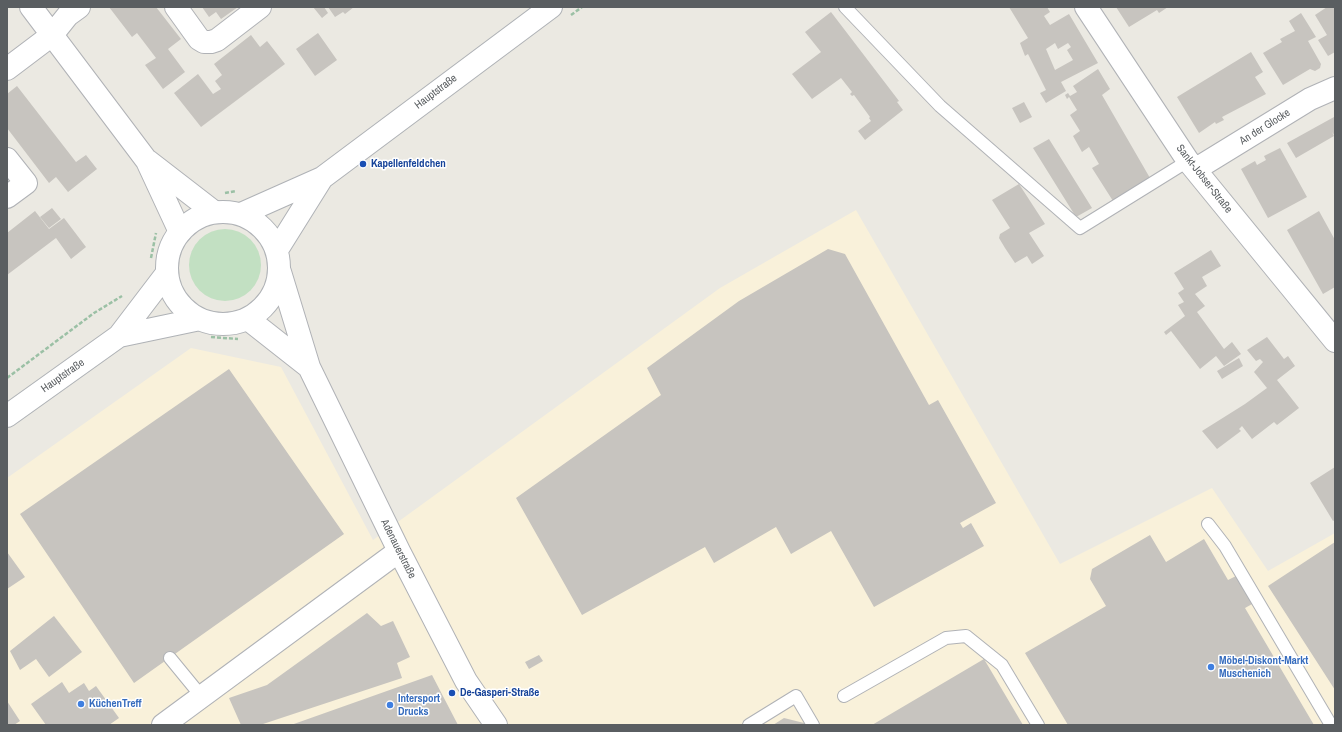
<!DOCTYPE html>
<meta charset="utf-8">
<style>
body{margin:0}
#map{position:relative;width:1342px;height:732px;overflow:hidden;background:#ebe9e2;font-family:"Archivo Narrow",sans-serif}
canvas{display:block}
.frame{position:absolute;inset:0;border:8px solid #5a5e61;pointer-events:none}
</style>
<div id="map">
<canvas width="1342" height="732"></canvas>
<div class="frame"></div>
</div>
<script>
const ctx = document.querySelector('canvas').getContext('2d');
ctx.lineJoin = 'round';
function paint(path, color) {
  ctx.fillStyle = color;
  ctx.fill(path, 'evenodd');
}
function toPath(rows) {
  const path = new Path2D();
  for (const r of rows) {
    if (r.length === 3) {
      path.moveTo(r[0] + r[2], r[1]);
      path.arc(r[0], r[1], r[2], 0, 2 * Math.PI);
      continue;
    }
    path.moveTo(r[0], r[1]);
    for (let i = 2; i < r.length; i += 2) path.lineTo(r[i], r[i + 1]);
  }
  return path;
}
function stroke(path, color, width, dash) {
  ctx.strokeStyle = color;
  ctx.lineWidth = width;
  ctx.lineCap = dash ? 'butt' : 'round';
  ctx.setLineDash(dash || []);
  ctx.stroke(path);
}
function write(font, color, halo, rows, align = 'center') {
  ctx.font = font + ' "Archivo Narrow",sans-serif';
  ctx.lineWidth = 3;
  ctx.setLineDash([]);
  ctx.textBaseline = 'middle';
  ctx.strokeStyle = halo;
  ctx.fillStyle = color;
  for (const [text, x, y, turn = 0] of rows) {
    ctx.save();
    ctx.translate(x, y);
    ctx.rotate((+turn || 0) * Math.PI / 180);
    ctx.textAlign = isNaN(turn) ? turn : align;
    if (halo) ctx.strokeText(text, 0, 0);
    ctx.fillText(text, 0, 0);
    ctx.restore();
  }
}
const commercial = toPath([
 [856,210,1060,564,1212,488,1268,571,1335,533,1335,725,7,725,7,478,191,348,281,367,373,540,720,288]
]);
const green = toPath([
 [225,265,36]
]);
const building = toPath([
 [109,7,156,7,181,39,168,49,185,72,163,89,145,65,156,58,137,33,132,37],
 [202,7,238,7,221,19,216,12,209,17],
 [313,7,324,7,328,13,322,18],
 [328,7,354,7,345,14,343,12,335,17],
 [1009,7,1047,7,1050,12,1044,16,1050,25,1069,14,1098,63,1061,82,1066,91,1046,103,1040,93,1046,90,1028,54,1025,56,1020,43,1028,38],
 [1055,43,1058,49,1068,43,1071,47,1067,50,1073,60,1055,70,1046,49],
 [1116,7,1168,7,1159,13,1157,10,1129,27],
 [1327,7,1335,7,1335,52,1328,56,1318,40,1327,35,1315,15],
 [831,12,899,101,897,102,903,110,865,140,858,131,871,121,869,118,870,117,854,95,852,96,850,94,852,92,841,78,812,99,792,74,821,52,805,32],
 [1301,13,1316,37,1308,41,1321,64,1320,68,1315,71,1310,69,1283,85,1263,53,1282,42,1280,39,1295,31,1289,21],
 [318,33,337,60,315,76,296,49],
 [251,35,260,47,267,41,285,64,201,127,174,93,198,74,213,94,221,89,215,81,222,75,214,64],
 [1251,52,1263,72,1255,77,1266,94,1222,117,1224,120,1216,124,1215,122,1199,133,1177,97],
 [1098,69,1110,89,1102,95,1150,178,1113,201,1092,168,1099,164,1089,147,1082,152,1073,136,1080,131,1070,115,1077,110,1069,97,1067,99,1065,95,1068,93,1070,96,1077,92,1073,86],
 [17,86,76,162,86,155,97,169,68,192,56,177,49,183,7,128,7,94],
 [1024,102,1032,117,1020,123,1012,108],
 [1334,117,1335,136,1332,132,1334,136,1296,158,1287,143],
 [1049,139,1092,208,1076,217,1033,148],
 [1280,148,1307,197,1268,218,1241,169,1255,161,1257,165,1266,160,1264,156],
 [1019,184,1045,224,1029,233,1044,256,1032,264,1027,256,1015,263,1005,248,999,238,1000,234,1010,228,992,200],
 [52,208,61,219,49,228,40,217],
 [35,211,49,229,64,218,86,247,71,259,56,238,7,275,7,233],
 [1319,211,1335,240,1335,287,1323,294,1287,230],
 [828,249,845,254,929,405,938,400,996,503,960,523,963,528,971,523,984,546,874,607,831,531,791,554,776,527,714,563,705,547,582,615,516,498,661,395,647,368,739,301],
 [1211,250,1221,266,1202,277,1207,286,1195,294,1205,306,1197,312,1224,349,1232,342,1241,354,1224,366,1216,356,1200,369,1171,331,1166,335,1164,332,1185,316,1178,305,1184,302,1178,293,1184,289,1174,273],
 [1267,337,1284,359,1288,356,1295,366,1277,380,1299,408,1277,425,1274,422,1252,439,1242,426,1239,429,1241,431,1217,449,1202,431,1245,404,1267,388,1254,372,1263,362,1260,359,1256,361,1247,350],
 [1239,358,1243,366,1222,379,1217,371],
 [229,369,344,534,134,683,20,514],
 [1335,467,1335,520,1333,521,1310,483],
 [1150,535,1166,562,1204,539,1228,580,1238,575,1254,603,1245,608,1314,725,1068,725,1025,653,1106,606,1090,579,1092,569],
 [1335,542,1335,690,1268,586],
 [7,552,25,577,7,589],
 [367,613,381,626,393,621,410,657,397,663,402,678,260,725,241,725,229,698,267,685],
 [54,616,82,652,49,677,36,659,20,670,10,651],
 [539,655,543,661,529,669,525,662],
 [984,659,1023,725,872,725],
 [432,675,458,725,291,725],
 [62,682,69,693,84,683,89,691,96,686,119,718,109,725,46,725,31,704],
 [7,701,20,721,14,725,7,725],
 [784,718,804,723,805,725,773,725]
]);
const path = toPath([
 [571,15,582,7],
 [225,193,236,191],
 [151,258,156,233],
 [211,337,238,339],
 [7,378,94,313,122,296]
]);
const service = toPath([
 [845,7,940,106,1080,228,1188,161],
 [1208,524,1225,546,1331,725],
 [170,658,202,697],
 [844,696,946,638,966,636,1002,665,1038,725],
 [749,725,796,696,813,725]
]);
const minor = toPath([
 [31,7,147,161,180,232],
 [176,7,199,39,204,42,211,42,217,40,260,7],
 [1086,7,1188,161,1335,341],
 [7,69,52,35,68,15,79,7],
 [7,159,26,183,7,197],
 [148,161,214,212],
 [1196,169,1310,99,1335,88],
 [280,272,309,367,399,551,466,681,496,725],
 [248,319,309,367],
 [163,725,399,551]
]);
const secondary = toPath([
 [223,268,56],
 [241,214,322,178,551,7],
 [277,250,322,178],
 [119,336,200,319],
 [7,416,119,336,167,273]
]);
const markers = [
 [363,164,4,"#1a4fb4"],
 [1211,667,4,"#3f7fe0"],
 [452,693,4,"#1a4fb4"],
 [81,704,4,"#3f7fe0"],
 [390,705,4,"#3f7fe0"]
];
const streetNames = [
 ["Hauptstraße",436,92,-37],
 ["An der Glocke",1265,127,-32],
 ["Sankt-Jobser-Straße",1204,179,52],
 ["Hauptstraße",63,376,-35],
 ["Adenauerstraße",398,549,63]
];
const transitNames = [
 ["Kapellenfeldchen",371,164],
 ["De-Gasperi-Straße",460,693]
];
const shopNames = [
 ["Möbel-Diskont-Markt",1219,661],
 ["Muschenich",1219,674],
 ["Intersport",398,699],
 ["Drucks",398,712],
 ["KüchenTreff",89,704]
];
paint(commercial, '#f9f1da');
paint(green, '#c2e0c2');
paint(building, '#c7c4bf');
stroke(service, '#b0b2b6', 14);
stroke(minor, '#b0b2b6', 24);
stroke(secondary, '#afb2b6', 24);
stroke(path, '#9bc0a5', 2.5, [4, 2]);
stroke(service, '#fff', 12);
stroke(minor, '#fff', 22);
stroke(secondary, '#fff', 22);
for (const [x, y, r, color] of markers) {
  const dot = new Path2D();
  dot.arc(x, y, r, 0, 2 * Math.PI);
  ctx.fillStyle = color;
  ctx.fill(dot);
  stroke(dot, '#fff', 1.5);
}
write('11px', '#5a5e61', '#fff', streetNames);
write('bold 11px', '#164399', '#fff', transitNames, 'left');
write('bold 11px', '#366cbe', '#fff', shopNames, 'left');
</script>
